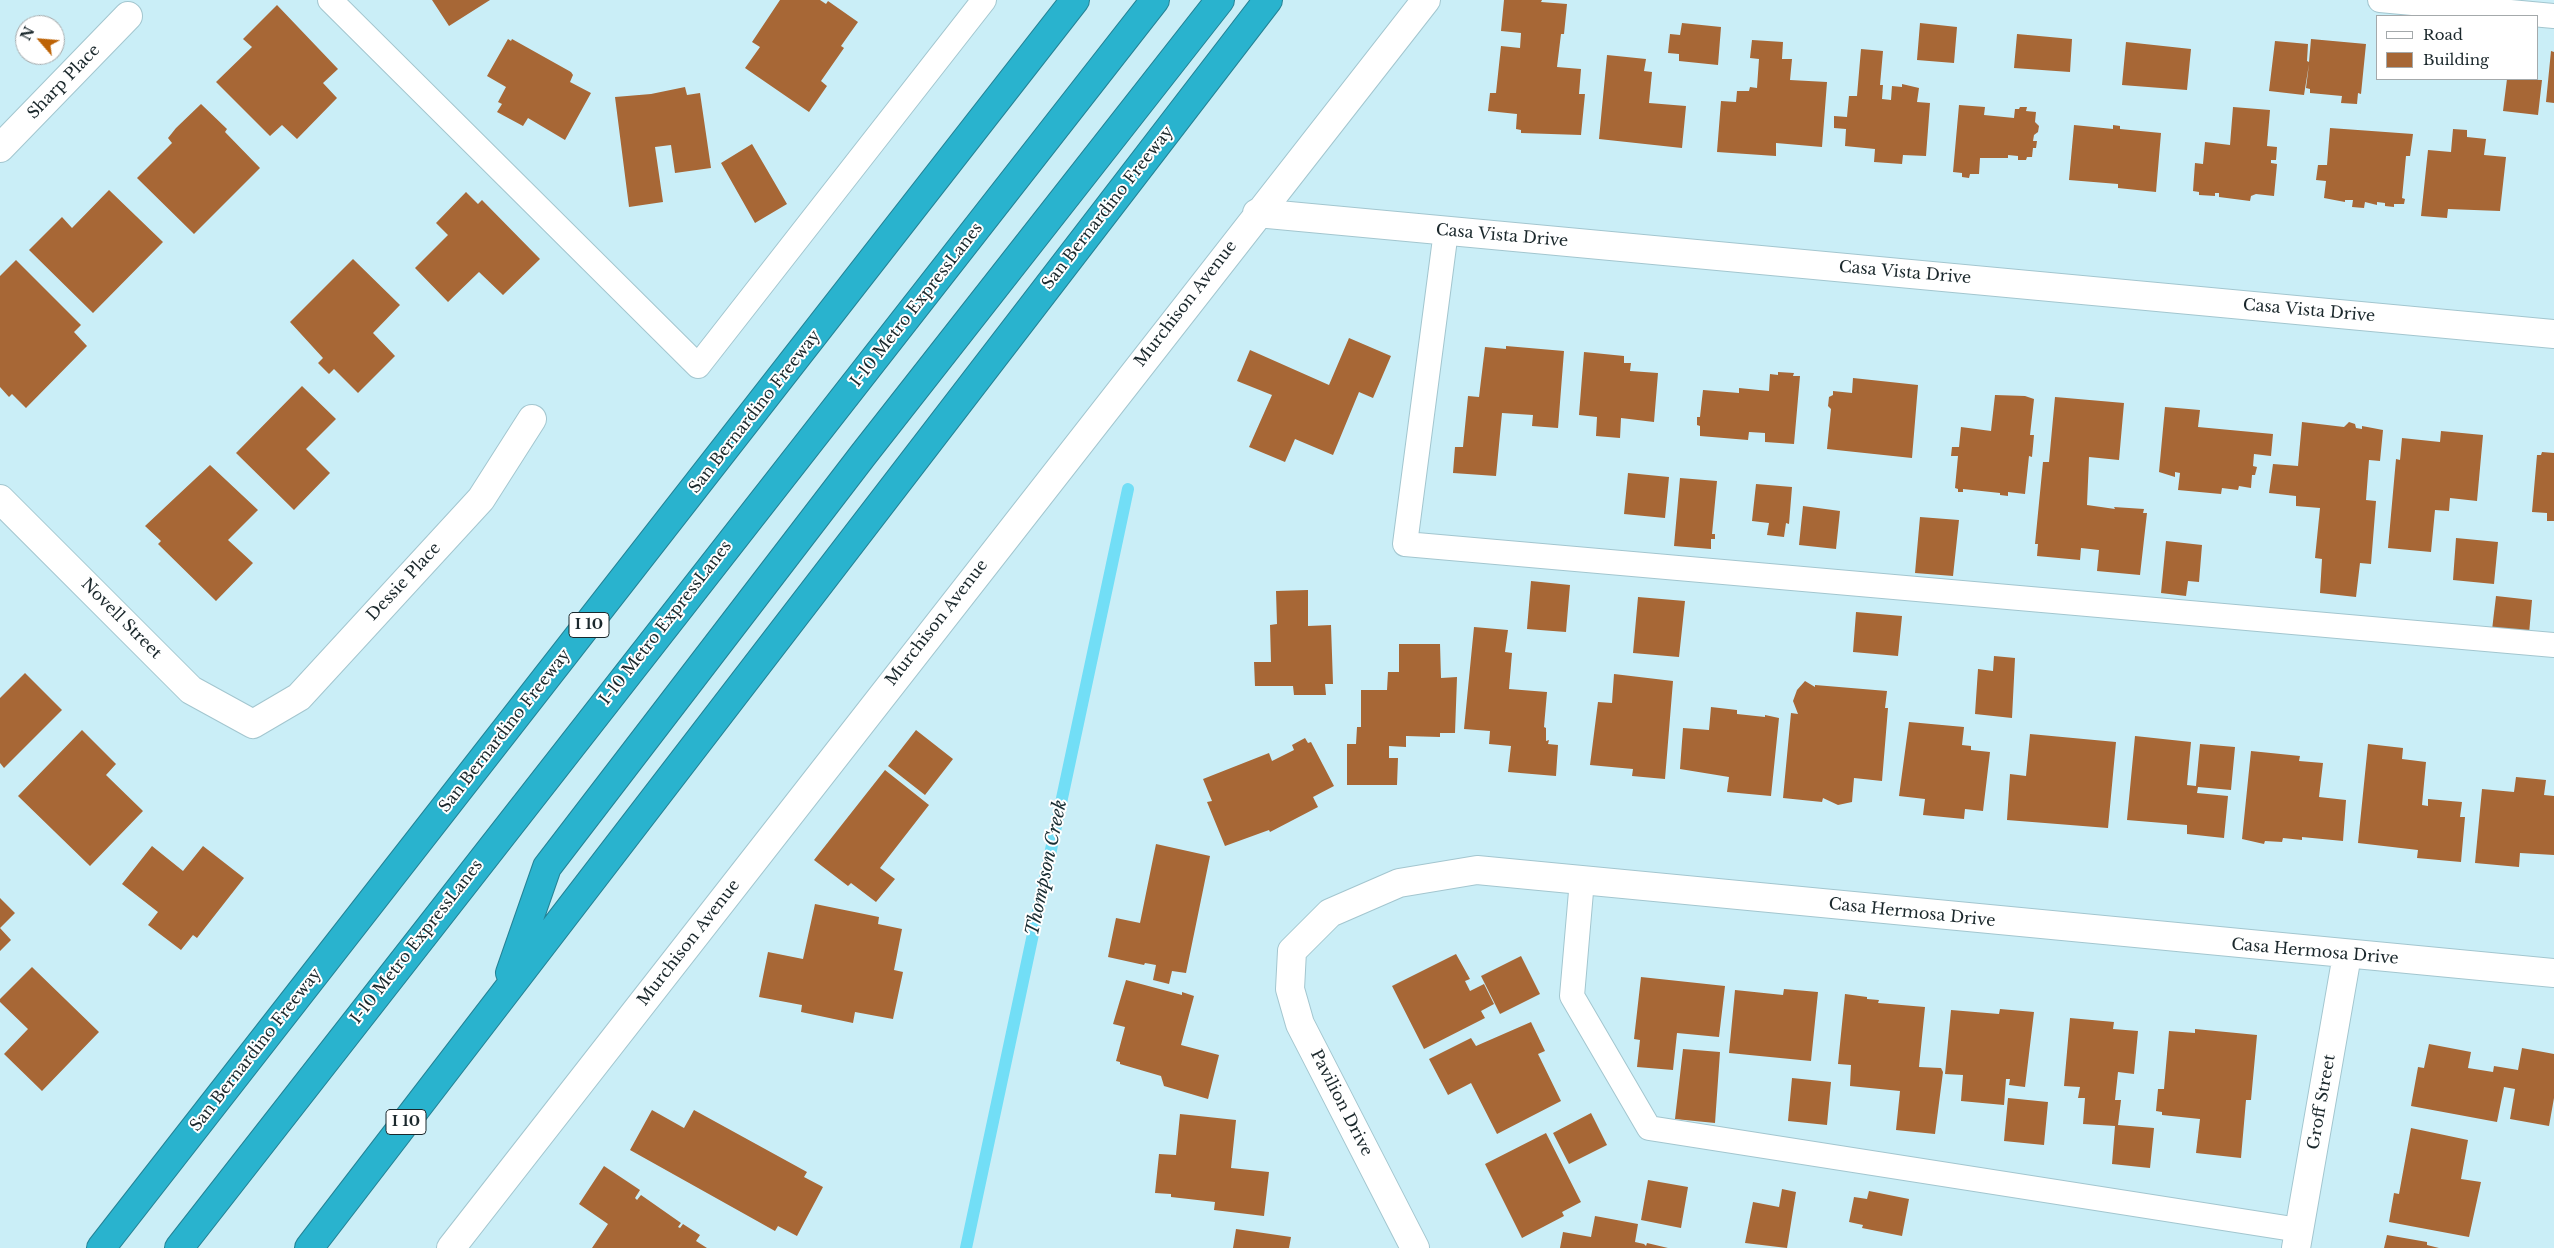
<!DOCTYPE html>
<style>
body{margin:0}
#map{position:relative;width:2554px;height:1248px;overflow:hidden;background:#caeef7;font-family:"Libre Baskerville",serif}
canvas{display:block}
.legend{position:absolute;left:2376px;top:15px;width:162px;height:65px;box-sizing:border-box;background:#fff;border:1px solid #a4a9ab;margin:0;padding:6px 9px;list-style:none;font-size:15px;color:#1b282c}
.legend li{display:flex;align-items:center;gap:10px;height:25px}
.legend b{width:25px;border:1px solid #a4a9ab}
.north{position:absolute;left:15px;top:15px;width:50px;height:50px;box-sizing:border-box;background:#fff;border:1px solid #a4a9ab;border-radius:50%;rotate:297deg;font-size:14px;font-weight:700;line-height:20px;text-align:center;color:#1b282c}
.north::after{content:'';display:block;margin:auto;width:18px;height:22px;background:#bd6306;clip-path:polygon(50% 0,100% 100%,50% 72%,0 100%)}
</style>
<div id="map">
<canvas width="2554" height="1248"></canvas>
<ul class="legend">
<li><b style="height:6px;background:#fff"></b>Road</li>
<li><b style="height:14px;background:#a76736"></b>Building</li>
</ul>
<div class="north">N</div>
</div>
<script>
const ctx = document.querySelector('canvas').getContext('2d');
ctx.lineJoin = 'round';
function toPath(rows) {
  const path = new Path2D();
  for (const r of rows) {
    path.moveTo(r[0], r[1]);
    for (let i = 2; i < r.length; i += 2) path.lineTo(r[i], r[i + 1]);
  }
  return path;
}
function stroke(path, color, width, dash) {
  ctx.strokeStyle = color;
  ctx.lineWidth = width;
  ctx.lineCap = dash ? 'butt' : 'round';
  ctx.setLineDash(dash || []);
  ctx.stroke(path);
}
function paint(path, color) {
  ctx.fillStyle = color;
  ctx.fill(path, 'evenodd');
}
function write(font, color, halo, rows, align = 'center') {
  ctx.font = font + ' "Libre Baskerville",serif';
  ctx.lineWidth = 4;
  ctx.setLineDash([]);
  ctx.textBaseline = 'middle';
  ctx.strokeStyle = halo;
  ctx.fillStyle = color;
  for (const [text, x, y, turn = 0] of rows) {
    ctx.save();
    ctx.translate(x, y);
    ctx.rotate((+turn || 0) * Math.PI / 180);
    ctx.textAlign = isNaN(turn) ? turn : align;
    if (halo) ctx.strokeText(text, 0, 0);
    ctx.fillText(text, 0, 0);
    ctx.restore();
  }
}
const stream = toPath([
 [966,1248,1128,489]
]);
const building = toPath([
 [432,0,490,0,449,26],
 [780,0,820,0,826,4,828,1,858,22,841,46,844,48,821,81,827,86,809,112,745,68,760,47,752,42],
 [1504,0,1542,0,1541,2,1567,4,1564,34,1561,34,1557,67,1581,69,1579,94,1585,94,1581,135,1521,133,1521,130,1516,129,1517,114,1488,111,1490,93,1496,93,1501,46,1520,48,1521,33,1501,31],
 [277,5,338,69,323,83,337,98,297,139,282,125,270,136,216,82,252,47,243,39],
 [1682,23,1721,27,1718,65,1679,61,1679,54,1668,53,1670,34,1680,35],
 [1920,23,1957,27,1954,63,1917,60],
 [2017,34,2072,39,2070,72,2014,68],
 [508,39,511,41,512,39,571,72,573,75,570,82,591,93,565,140,528,118,523,126,497,112,502,104,498,102,506,87,487,76],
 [2311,39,2366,44,2361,94,2358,93,2357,104,2341,103,2342,96,2310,93,2310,89,2306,88,2309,64,2304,95,2269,91,2275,41,2308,44,2307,61,2309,62],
 [1752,40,1783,42,1782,59,1792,59,1790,80,1827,82,1822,147,1776,143,1776,156,1717,152,1721,101,1736,102,1737,91,1749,91,1750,87,1757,88,1759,59,1750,58],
 [2126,42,2191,49,2187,90,2122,85],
 [1861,49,1883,51,1880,85,1883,85,1882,99,1891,100,1892,86,1902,87,1902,84,1919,88,1917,102,1930,103,1926,156,1903,155,1902,164,1874,162,1875,149,1845,146,1846,129,1834,128,1834,116,1847,117,1849,96,1857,96],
 [2551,51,2554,52,2554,103,2546,102],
 [1607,55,1646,59,1644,71,1652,72,1649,103,1686,106,1682,148,1599,139],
 [2507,79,2542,80,2538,115,2503,111],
 [685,87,687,95,700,93,711,168,675,173,671,145,655,147,663,202,629,207,615,97,651,94],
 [201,104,227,129,225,132,260,168,194,234,137,178,172,143,168,138,176,128],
 [1959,105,1985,107,1984,115,2014,118,2015,109,2019,109,2020,107,2027,107,2026,111,2036,112,2035,122,2039,126,2038,132,2034,135,2033,141,2037,141,2036,148,2033,148,2032,157,2027,157,2026,160,2018,160,2018,156,2008,155,2008,158,1980,158,1979,174,1970,174,1969,178,1962,177,1962,173,1953,172],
 [2233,107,2270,110,2267,146,2277,147,2276,160,2271,160,2271,163,2277,164,2274,196,2256,194,2251,196,2250,201,2219,197,2219,193,2215,193,2215,196,2199,195,2199,192,2193,191,2195,163,2203,164,2205,142,2230,145],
 [2074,125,2113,129,2113,125,2120,126,2120,129,2161,133,2156,192,2118,188,2118,184,2069,180],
 [2330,128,2413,134,2410,156,2406,156,2402,198,2405,199,2404,204,2394,204,2394,207,2385,206,2385,203,2377,202,2377,205,2365,202,2364,208,2352,207,2353,200,2345,200,2345,202,2324,198,2326,181,2316,180,2318,165,2327,165],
 [2453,129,2467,130,2467,137,2486,139,2484,155,2506,157,2500,211,2448,209,2447,218,2421,216,2428,150,2451,152],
 [752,144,787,204,755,223,721,163],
 [109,190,163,242,93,313,29,250,62,217,72,228],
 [466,192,478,204,482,200,540,259,503,295,479,272,448,302,415,268,448,235,436,223],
 [353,259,400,305,373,333,395,356,358,393,334,369,329,374,318,363,323,358,290,322],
 [16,260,81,325,74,332,87,346,26,408,12,394,9,397,0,387,0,276],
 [1349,338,1391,356,1373,398,1359,392,1333,455,1295,439,1285,462,1249,447,1272,395,1237,381,1250,350,1329,385],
 [1506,346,1564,351,1558,428,1532,426,1533,415,1502,413,1496,476,1453,473,1455,447,1463,447,1468,396,1479,397,1485,347,1506,349],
 [1584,352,1624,356,1624,363,1631,363,1630,371,1658,373,1654,422,1621,418,1620,438,1596,436,1597,417,1579,415],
 [1778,372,1794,373,1793,376,1800,376,1794,444,1765,442,1765,433,1749,432,1748,440,1700,436,1700,426,1697,425,1697,417,1700,417,1703,390,1739,393,1739,388,1769,391,1770,374,1778,375],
 [1853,378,1918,385,1912,458,1827,449,1831,409,1828,406,1829,397,1833,395,1833,391,1852,393],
 [302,386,336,419,306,449,330,473,294,510,236,453],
 [1995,395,2025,396,2034,399,2030,435,2034,435,2032,457,2029,456,2025,494,2008,492,2008,496,2000,495,2000,493,1963,489,1963,492,1958,492,1958,489,1955,488,1958,456,1951,456,1952,447,1959,447,1961,427,1991,431],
 [2055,397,2124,403,2119,460,2089,457,2087,505,2115,509,2114,507,2144,509,2143,513,2147,513,2140,575,2097,571,2099,550,2081,548,2080,560,2037,556,2038,544,2035,544,2043,462,2049,462],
 [2165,407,2200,410,2198,427,2273,434,2271,456,2254,454,2253,466,2257,467,2255,475,2252,475,2251,488,2239,486,2238,490,2222,488,2221,494,2178,490,2180,473,2175,472,2175,477,2159,472],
 [2302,422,2344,427,2349,422,2355,424,2356,428,2362,429,2362,426,2383,430,2380,461,2369,460,2366,500,2376,501,2371,564,2360,563,2356,597,2320,593,2322,559,2315,558,2320,508,2296,506,2296,496,2269,493,2273,464,2298,466],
 [2441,431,2483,435,2477,501,2450,498,2449,511,2435,510,2431,552,2388,548,2396,459,2400,460,2402,438,2440,442],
 [2542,452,2554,453,2554,521,2547,521,2547,513,2532,512,2537,455,2541,455],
 [210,465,258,510,228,540,253,563,216,601,158,544,161,541,145,526],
 [1628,473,1669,477,1665,518,1624,514],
 [1680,478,1717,481,1712,534,1715,534,1715,539,1711,539,1711,549,1674,546],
 [1756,484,1792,487,1789,524,1786,523,1784,537,1767,535,1769,523,1752,521],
 [1803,506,1840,511,1836,549,1799,545],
 [1920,517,1959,520,1953,576,1915,573],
 [2456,538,2498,542,2494,584,2453,580],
 [2166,541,2202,545,2199,582,2188,581,2186,596,2161,593],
 [1531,581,1570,585,1566,632,1527,629],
 [1308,590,1308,626,1331,625,1333,684,1325,684,1326,695,1294,695,1293,686,1255,686,1254,662,1271,662,1270,625,1277,624,1276,591],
 [2496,596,2532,600,2529,634,2492,630],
 [1638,597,1685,601,1679,657,1633,653],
 [1856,612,1902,616,1898,656,1853,652],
 [1474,627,1508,630,1505,652,1512,653,1509,689,1547,692,1544,727,1546,728,1546,741,1549,740,1548,744,1558,745,1556,776,1508,772,1511,746,1489,744,1490,731,1464,729],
 [1399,644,1440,644,1441,678,1457,677,1455,733,1440,733,1440,737,1406,736,1406,747,1389,746,1389,758,1398,758,1397,785,1347,785,1347,744,1356,744,1357,727,1361,727,1361,690,1387,690,1388,672,1399,672],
 [1994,656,2015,658,2012,718,1975,714,1978,669,1993,671],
 [25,673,62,710,4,768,0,763,0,698],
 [1614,674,1673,681,1665,779,1632,776,1633,769,1590,765,1598,702,1612,703],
 [1805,681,1815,687,1815,685,1887,691,1885,708,1888,708,1882,781,1854,778,1852,802,1838,805,1823,798,1822,802,1783,798,1791,713,1798,714,1793,701,1797,690],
 [1711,707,1737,710,1737,714,1765,717,1765,715,1779,718,1771,796,1727,792,1729,777,1680,769,1683,728,1709,730],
 [1909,722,1964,727,1962,745,1971,746,1971,750,1990,752,1983,811,1965,809,1964,819,1923,815,1925,799,1899,796],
 [82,730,116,764,106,775,143,811,90,866,18,796],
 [916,730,953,759,925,795,888,766],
 [2030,734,2116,742,2108,828,2007,820,2010,774,2026,776],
 [2135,736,2191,742,2187,785,2196,786,2200,744,2235,747,2231,790,2198,787,2197,793,2228,796,2224,838,2187,834,2187,825,2127,820],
 [1305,738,1308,743,1311,742,1334,786,1313,797,1318,807,1270,832,1269,830,1225,846,1207,802,1212,801,1203,779,1269,753,1272,761,1294,750,1292,745],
 [2368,744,2403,748,2402,759,2426,762,2422,805,2428,806,2428,799,2462,802,2460,817,2465,817,2461,862,2417,858,2418,850,2358,843],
 [2251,751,2300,756,2299,761,2323,763,2319,797,2346,800,2343,841,2302,837,2302,840,2283,838,2282,842,2265,841,2264,844,2242,839],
 [885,770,929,805,880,868,895,879,876,902,851,883,848,886,814,860],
 [2516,777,2546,780,2544,795,2554,796,2554,855,2520,853,2519,867,2475,863,2482,789,2514,792],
 [1156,844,1210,856,1186,973,1172,971,1169,984,1153,980,1156,965,1145,963,1144,965,1108,957,1116,918,1140,923],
 [152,846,183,871,203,846,244,878,197,938,193,935,181,950,148,925,158,912,122,884],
 [0,898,15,913,0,928],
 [815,904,879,917,878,924,902,929,894,970,903,972,893,1019,855,1012,853,1023,801,1012,802,1005,759,997,768,952,803,959],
 [0,928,11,940,0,951],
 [1456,954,1470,979,1465,981,1470,991,1484,984,1494,1004,1481,1011,1485,1018,1424,1049,1392,986],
 [1521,956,1540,994,1500,1014,1481,976],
 [32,967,99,1032,42,1091,4,1054,28,1029,0,1002,0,999],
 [1641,977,1725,986,1719,1037,1677,1033,1673,1070,1637,1067,1640,1040,1634,1039],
 [1126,980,1182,995,1182,992,1194,996,1181,1045,1219,1055,1208,1099,1164,1086,1161,1076,1120,1064,1120,1062,1116,1061,1125,1027,1113,1024],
 [1784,989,1818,992,1811,1061,1729,1053,1735,990,1783,995],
 [1845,994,1867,997,1867,999,1879,1000,1878,1003,1925,1007,1919,1067,1941,1068,1943,1072,1935,1134,1896,1130,1900,1091,1850,1086,1851,1065,1838,1064],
 [2000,1009,2034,1012,2025,1087,2009,1085,2010,1079,2006,1079,2004,1105,1961,1101,1963,1075,1945,1074,1951,1010,1999,1014],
 [2070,1018,2114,1022,2113,1029,2138,1031,2134,1074,2118,1072,2115,1100,2121,1100,2118,1125,2154,1128,2150,1168,2112,1164,2115,1126,2083,1124,2085,1098,2078,1098,2080,1087,2064,1086],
 [1531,1022,1545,1051,1538,1054,1561,1101,1497,1134,1471,1083,1448,1095,1429,1059,1471,1038,1476,1046],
 [2195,1029,2257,1035,2251,1100,2246,1100,2241,1158,2196,1153,2200,1119,2162,1115,2162,1112,2156,1111,2158,1089,2164,1089,2169,1031,2195,1033],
 [2429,1044,2471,1052,2468,1068,2493,1072,2494,1066,2518,1070,2522,1048,2554,1054,2554,1098,2549,1126,2510,1119,2515,1089,2504,1087,2497,1122,2411,1106,2418,1067,2424,1068],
 [1683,1049,1720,1052,1715,1123,1675,1119],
 [1792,1078,1831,1082,1827,1125,1788,1121],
 [2008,1098,2048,1102,2044,1145,2004,1141],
 [652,1110,684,1128,694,1110,807,1172,804,1177,823,1187,797,1236,778,1226,775,1231,630,1150],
 [1591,1113,1607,1145,1569,1164,1553,1133],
 [1180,1114,1236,1120,1231,1168,1269,1172,1264,1216,1214,1210,1215,1202,1171,1197,1171,1194,1155,1193,1159,1154,1176,1155],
 [2411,1128,2468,1140,2461,1179,2481,1182,2469,1237,2389,1222,2394,1193,2399,1194],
 [1546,1133,1581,1202,1562,1212,1564,1216,1522,1238,1485,1164],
 [604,1166,640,1190,635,1198,637,1200,641,1195,681,1223,678,1227,680,1228,683,1224,700,1235,696,1241,707,1248,592,1248,608,1224,579,1204],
 [1648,1180,1688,1187,1681,1228,1641,1220],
 [1782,1189,1796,1192,1787,1248,1745,1243,1753,1202,1779,1207],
 [1869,1191,1909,1199,1902,1236,1862,1228,1863,1225,1849,1222,1854,1197,1867,1199],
 [1595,1216,1638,1224,1635,1242,1644,1244,1646,1246,1647,1243,1668,1248,1560,1248,1563,1232,1591,1237],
 [1236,1229,1291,1237,1289,1248,1233,1248],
 [2387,1235,2427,1242,2427,1245,2439,1248,2384,1248]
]);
const service = toPath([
 [330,0,698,366,984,0],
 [2380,0,2554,16],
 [1446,231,1405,544,2554,645],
 [1582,880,1572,996,1649,1128,2299,1230]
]);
const minor = toPath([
 [0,148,128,16],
 [1257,213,2554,334],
 [0,499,191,690,253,724,299,697,481,499,532,419],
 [451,1248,1426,0],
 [1415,1248,1300,1024,1290,989,1292,951,1330,913,1399,883,1477,870,2554,973],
 [2296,1248,2347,955]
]);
const motorway = toPath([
 [510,973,547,867,863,455,1220,0],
 [101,1248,1075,0],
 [179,1248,1155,0],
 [309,1248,1268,0]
]);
const shields = [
 [589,625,40],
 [406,1122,40]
];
const shieldNames = [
 ["I 10",589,625],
 ["I 10",406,1122]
];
const streetNames = [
 ["Sharp Place",64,82,-46],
 ["San Bernardino Freeway",1108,208,-52],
 ["Casa Vista Drive",1502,236,5],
 ["Casa Vista Drive",1905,273,5],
 ["Murchison Avenue",1186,304,-52],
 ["I-10 Metro ExpressLanes",917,305,-52],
 ["Casa Vista Drive",2309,311,5],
 ["San Bernardino Freeway",755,412,-52],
 ["Dessie Place",404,582,-47],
 ["Novell Street",121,619,45],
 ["I-10 Metro ExpressLanes",666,623,-52],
 ["Murchison Avenue",937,623,-52],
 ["San Bernardino Freeway",505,731,-52],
 ["Casa Hermosa Drive",1912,913,6],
 ["I-10 Metro ExpressLanes",417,942,-52],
 ["Murchison Avenue",689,943,-52],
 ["Casa Hermosa Drive",2315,952,5],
 ["San Bernardino Freeway",256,1050,-52],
 ["Groff Street",2322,1102,-80],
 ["Pavilion Drive",1341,1103,63]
];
const waterNames = [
 ["Thompson Creek",1047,868,-78]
];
stroke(stream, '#72def6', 12);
paint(building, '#a76736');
stroke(service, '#a3c6cf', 26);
stroke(minor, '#a3c6cf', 30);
stroke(motorway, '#248295', 30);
stroke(service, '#fff', 24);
stroke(minor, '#fff', 28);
stroke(motorway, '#29b3ce', 28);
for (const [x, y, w] of shields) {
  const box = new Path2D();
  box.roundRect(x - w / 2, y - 12.5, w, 25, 4);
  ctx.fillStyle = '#fff';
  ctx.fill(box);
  stroke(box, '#1b282c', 1);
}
write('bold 15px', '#1b282c', null, shieldNames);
write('16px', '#1b282c', '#fff', streetNames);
write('italic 18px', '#192d32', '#fff', waterNames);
</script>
